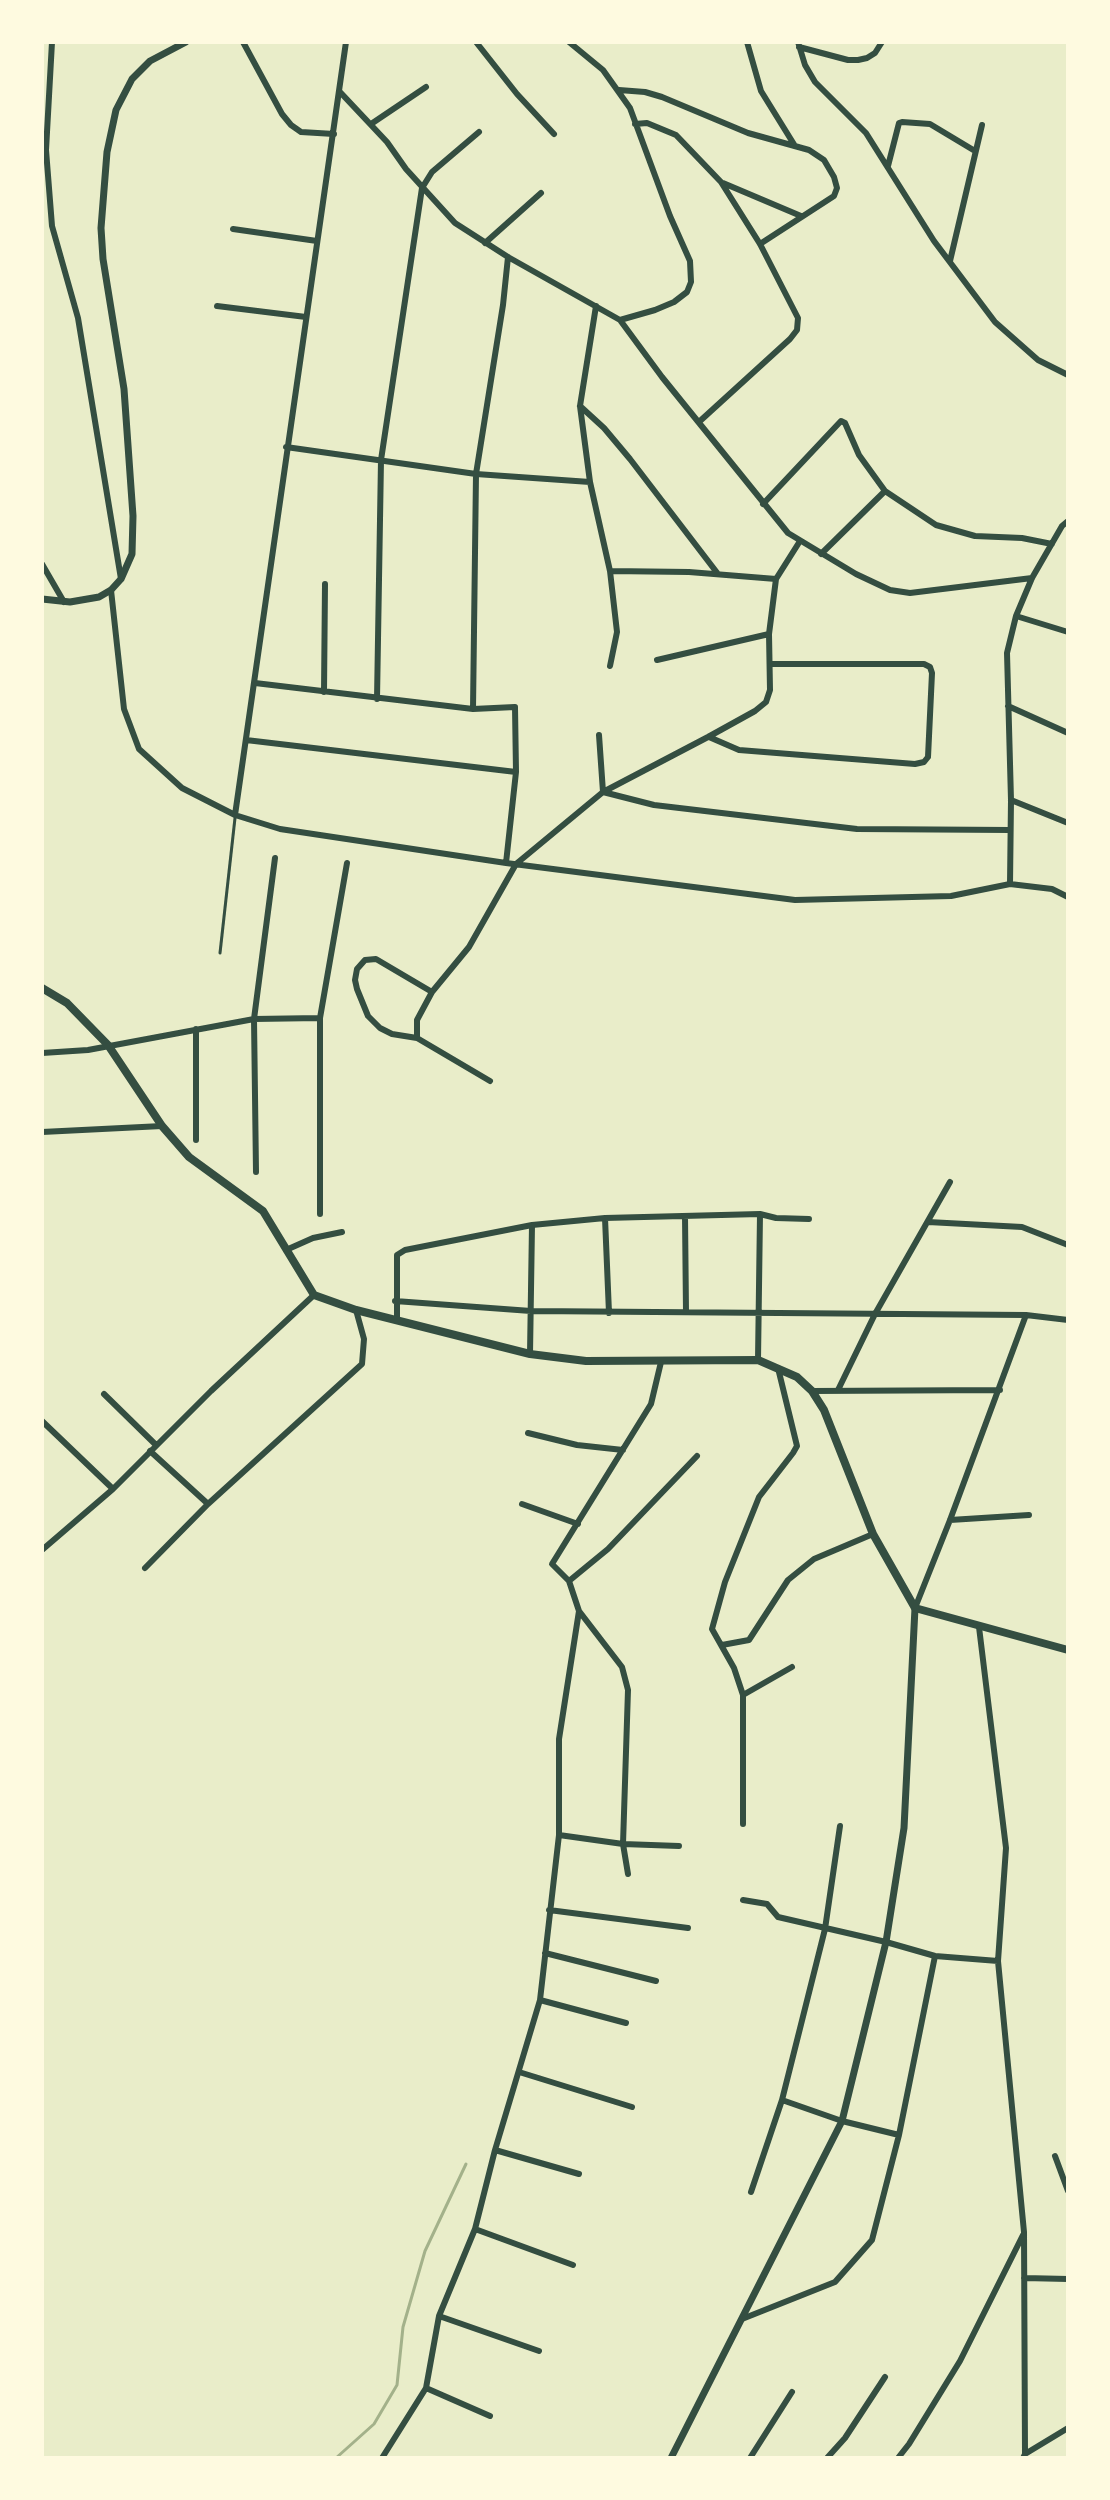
<!DOCTYPE html>
<style>
body{margin:0}
#map{position:relative;width:1110px;height:2500px;overflow:hidden;background:#e9edc9;font-family:"Noto Serif",serif}
canvas{display:block}
.frame{position:absolute;inset:0;border:44px solid #fefae0;pointer-events:none}
</style>
<div id="map">
<canvas width="1110" height="2500"></canvas>
<div class="frame"></div>
</div>
<script>
const ctx = document.querySelector('canvas').getContext('2d');
ctx.lineJoin = 'round';
function toPath(rows) {
  const path = new Path2D();
  for (const r of rows) {
    path.moveTo(r[0], r[1]);
    for (let i = 2; i < r.length; i += 2) path.lineTo(r[i], r[i + 1]);
  }
  return path;
}
function stroke(path, color, width, dash) {
  ctx.strokeStyle = color;
  ctx.lineWidth = width;
  ctx.lineCap = dash ? 'butt' : 'round';
  ctx.setLineDash(dash || []);
  ctx.stroke(path);
}
const stream = toPath([
 [336,2458,374,2424,397,2385,403,2327,425,2251,466,2164]
]);
const service = toPath([
 [220,953,235,818]
]);
const minor = toPath([
 [52,42,46,150,52,226,78,318,121,579],
 [243,42,282,114,291,125,301,132,334,134],
 [476,42,517,94,554,134],
 [569,42,603,70,630,108,670,216,690,261,691,282,687,292,674,302,655,310,620,320],
 [747,42,761,91,795,146],
 [798,42,805,65,815,82,866,133,934,241,995,322,1038,360,1068,375],
 [799,47,848,60,858,60,867,58,875,53,882,42],
 [619,90,645,92,662,97,748,133,809,150,824,160,834,177,837,188,834,196,760,244],
 [340,92,387,142,406,169,455,223,508,257,620,320,662,377,788,533,856,574,890,590,910,593,1032,578],
 [371,124,426,87],
 [635,124,647,123,676,135,721,182,760,244,798,318,797,330,790,339,700,421],
 [888,166,899,123,902,122,930,124,975,151],
 [723,183,801,216],
 [233,229,317,241],
 [485,243,541,193],
 [950,261,982,125],
 [217,306,306,317],
 [596,306,580,406,590,482,610,571,617,632,610,666],
 [580,406,604,428,630,459,718,574],
 [286,447,476,474,590,482],
 [763,504,841,421,845,423,859,455,885,491,936,525,975,536,1022,538,1052,544],
 [821,554,885,491],
 [42,564,64,602],
 [610,571,689,572,776,579],
 [111,590,124,709,139,749,182,788,235,815,280,829,506,863,795,900,951,896,1010,884,1052,889,1068,897],
 [1016,616,1068,632],
 [657,660,769,634],
 [255,683,473,709,515,707,516,772,506,863],
 [324,692,325,584],
 [377,699,381,460,422,188,432,172,479,132],
 [1008,706,1068,733],
 [473,709,476,474,503,305,508,257],
 [599,735,603,792],
 [709,737,739,750,915,764,924,762,928,757,932,673,930,667,924,664,770,664],
 [246,740,516,772],
 [603,792,654,805,857,829,1010,830],
 [1011,800,1068,823],
 [235,815,346,42],
 [1010,884,1011,800,1007,653,1016,616,1032,578,1062,526,1068,521],
 [417,1038,392,1034,380,1028,368,1016,357,989,355,980,357,969,365,960,376,959,432,992],
 [42,1053,88,1050,254,1019,320,1018],
 [490,1081,417,1038,417,1020,432,992,469,947,516,864,603,792,708,737,755,711,766,702,770,690,769,634,776,579,800,541],
 [42,1132,162,1126],
 [196,1140,196,1029],
 [256,1172,254,1019,275,858],
 [320,1214,320,1018,347,863],
 [685,1216,686,1312],
 [605,1218,609,1313],
 [928,1222,1022,1227,1068,1245],
 [286,1250,313,1238,342,1232],
 [395,1301,531,1311,1026,1315,1068,1320],
 [397,1320,397,1255,405,1250,532,1225,605,1218,760,1214,776,1218,809,1219],
 [530,1354,532,1225],
 [758,1360,760,1214],
 [838,1390,875,1314,950,1182],
 [812,1391,1000,1390],
 [104,1394,156,1445],
 [42,1421,113,1489],
 [528,1433,577,1445,623,1450],
 [150,1451,208,1504,362,1364,364,1339,356,1310],
 [522,1504,578,1524],
 [950,1520,1029,1515],
 [42,1550,113,1489,211,1391,314,1295],
 [145,1568,208,1504],
 [569,1581,608,1549,697,1456],
 [915,1608,950,1520,1026,1315],
 [579,1611,622,1667,628,1690,623,1844,628,1874],
 [979,1627,1006,1848,998,1961,1024,2232,1025,2454],
 [722,1645,749,1640,788,1580,814,1559,873,1534],
 [743,1695,792,1667],
 [743,1824,743,1695,734,1668,712,1629,725,1582,759,1497,793,1453,797,1446,778,1368],
 [559,1835,623,1844,679,1846],
 [743,1900,767,1904,778,1917,886,1942,935,1956,998,1961],
 [549,1910,688,1928],
 [545,1953,656,1981],
 [540,2000,626,2023],
 [519,2072,632,2107],
 [782,2100,842,2121,899,2135],
 [495,2150,579,2174],
 [1055,2156,1068,2191],
 [751,2192,782,2100,825,1929,840,1826],
 [475,2229,573,2265],
 [1024,2278,1068,2279],
 [439,2316,539,2351],
 [742,2319,835,2282,872,2240,899,2135,935,1956],
 [426,2388,490,2416],
 [382,2458,426,2388,439,2316,475,2229,495,2150,540,2000,559,1835,559,1739,579,1611,569,1581,552,1564,651,1404,661,1362],
 [750,2458,792,2392],
 [827,2458,845,2438,885,2377],
 [898,2458,909,2444,960,2361,1023,2235],
 [1023,2458,1025,2454,1068,2428]
]);
const tertiary = toPath([
 [42,599,70,602,99,597,111,590,121,579,132,554,133,516,124,389,103,259,101,228,107,152,116,110,132,79,150,61,186,42],
 [671,2458,842,2121,886,1942,904,1828,915,1608]
]);
const secondary = toPath([
 [42,988,67,1003,108,1045,162,1126,189,1157,263,1211,314,1295,356,1310,530,1354,586,1361,758,1360,797,1377,812,1391,824,1410,873,1534,915,1608,1068,1650]
]);
stroke(stream, '#a3b18a', 3);
stroke(service, '#344e41', 3);
stroke(minor, '#344e41', 6);
stroke(tertiary, '#344e41', 7);
stroke(secondary, '#344e41', 8);
</script>
